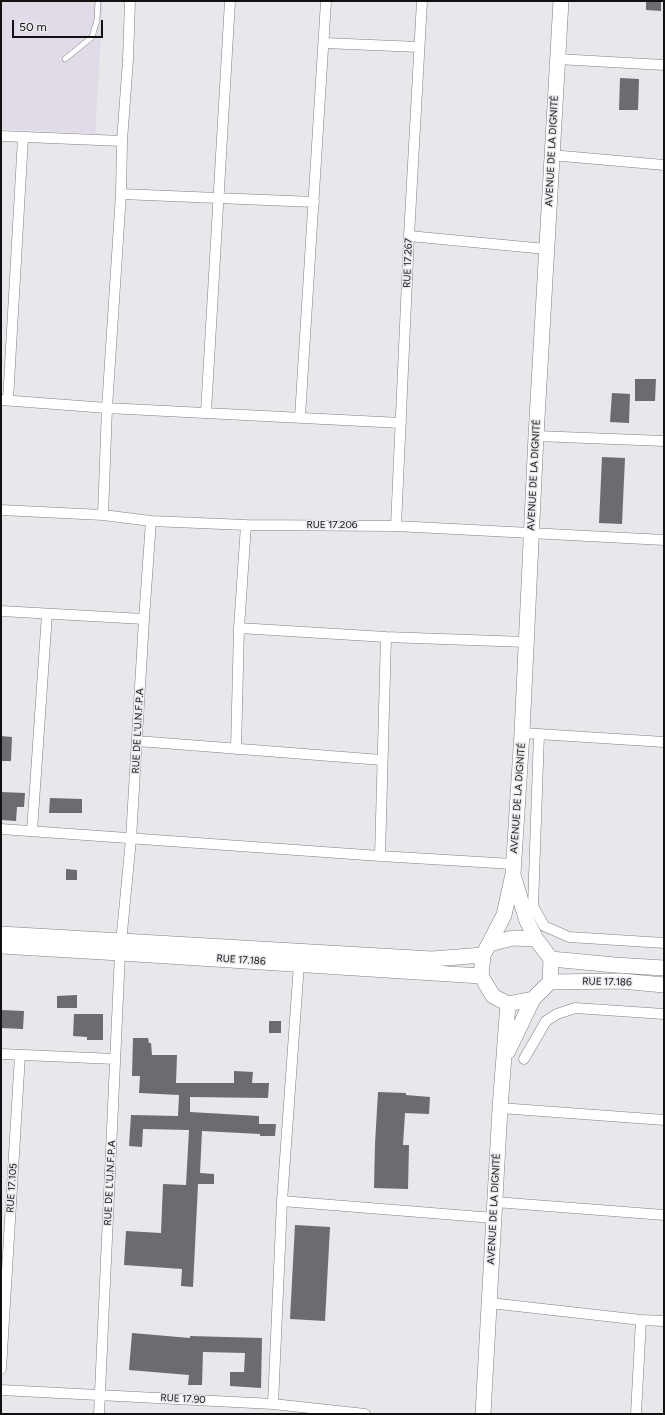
<!DOCTYPE html>
<meta charset="utf-8">
<style>
body{margin:0}
#map{position:relative;width:665px;height:1415px;overflow:hidden;background:#e8e7eb;font-family:Figtree,sans-serif}
canvas{display:block}
.frame{position:absolute;inset:0;border:2px solid #121112;pointer-events:none}
.scale{position:absolute;left:12px;top:20px;width:91px;height:18px;box-sizing:border-box;border:2px solid #121112;border-top:0;padding-left:5px;font-size:12px;line-height:14px;white-space:nowrap;color:#121112;-webkit-text-stroke:3px #e8e7eb;paint-order:stroke}
</style>
<div id="map">
<canvas width="665" height="1415"></canvas>
<div class="frame"></div>
<div class="scale">50 m</div>
</div>
<script>
const ctx = document.querySelector('canvas').getContext('2d');
ctx.lineJoin = 'round';
function paint(path, color) {
  ctx.fillStyle = color;
  ctx.fill(path, 'evenodd');
}
function toPath(rows) {
  const path = new Path2D();
  for (const r of rows) {
    path.moveTo(r[0], r[1]);
    for (let i = 2; i < r.length; i += 2) path.lineTo(r[i], r[i + 1]);
  }
  return path;
}
function stroke(path, color, width, dash) {
  ctx.strokeStyle = color;
  ctx.lineWidth = width;
  ctx.lineCap = dash ? 'butt' : 'round';
  ctx.setLineDash(dash || []);
  ctx.stroke(path);
}
function write(font, color, halo, rows, align = 'center') {
  ctx.font = font + ' Figtree,sans-serif';
  ctx.lineWidth = 3;
  ctx.setLineDash([]);
  ctx.textBaseline = 'middle';
  ctx.strokeStyle = halo;
  ctx.fillStyle = color;
  for (const [text, x, y, turn = 0] of rows) {
    ctx.save();
    ctx.translate(x, y);
    ctx.rotate((+turn || 0) * Math.PI / 180);
    ctx.textAlign = isNaN(turn) ? turn : align;
    if (halo) ctx.strokeText(text, 0, 0);
    ctx.fillText(text, 0, 0);
    ctx.restore();
  }
}
const built = toPath([
 [1,1,103,1,95,134,1,129]
]);
const building = toPath([
 [646,1,661,1,661,11,646,10],
 [620,78,639,79,638,110,619,110],
 [635,379,656,379,655,401,635,401],
 [612,393,630,394,629,423,610,422],
 [602,457,625,458,622,524,599,523],
 [1,736,12,737,11,761,1,761],
 [1,792,25,793,24,807,17,807,16,821,1,820],
 [50,798,82,799,82,813,49,813],
 [66,869,77,870,77,880,66,880],
 [77,995,77,1008,57,1008,57,996],
 [2,1010,24,1011,23,1029,1,1028],
 [74,1014,103,1014,103,1040,87,1040,87,1037,73,1036],
 [269,1021,281,1021,281,1033,269,1033],
 [133,1038,148,1038,149,1043,151,1043,152,1055,177,1055,176,1083,234,1083,234,1071,253,1072,252,1083,269,1083,268,1098,190,1097,190,1112,259,1116,259,1124,276,1124,275,1136,260,1136,260,1134,202,1131,200,1173,214,1174,214,1184,198,1184,193,1287,181,1286,182,1269,124,1265,126,1231,161,1233,163,1184,186,1185,189,1130,143,1129,142,1147,129,1146,131,1115,178,1116,179,1095,139,1093,140,1076,132,1076],
 [378,1092,406,1093,406,1095,430,1097,429,1114,405,1113,403,1145,409,1145,408,1189,374,1188,375,1144],
 [295,1225,330,1227,325,1321,290,1319],
 [132,1333,190,1338,190,1336,262,1338,261,1388,230,1386,230,1372,244,1372,245,1353,203,1352,202,1385,188,1385,189,1375,129,1370]
]);
const lane = toPath([
 [65,59,92,37,97,20,98,1]
]);
const street = toPath([
 [324,43,419,47],
 [557,59,664,65],
 [1,136,122,141],
 [551,155,664,165],
 [121,194,314,202],
 [409,236,546,249],
 [1,400,107,408,401,423],
 [8,400,23,138],
 [206,412,230,1],
 [300,417,326,1],
 [536,436,664,441],
 [1,510,103,515,151,521,246,525,396,526,664,540],
 [103,515,107,408,121,194,122,141,128,60,130,1],
 [396,526,409,236,422,1],
 [1,611,144,619],
 [239,628,386,637,526,642],
 [522,733,664,742],
 [539,734,533,906,544,926,569,937,664,943],
 [137,741,382,760],
 [236,749,239,628,246,525],
 [1,829,380,856,513,864],
 [32,831,47,614],
 [380,856,386,637],
 [1,1054,115,1059],
 [524,1059,546,1021,557,1014,575,1008,664,1014],
 [500,1108,664,1120],
 [282,1201,494,1218],
 [495,1202,664,1215],
 [490,1303,641,1320,664,1321],
 [1,1369,20,1055],
 [1,1390,273,1404,365,1414],
 [273,1404,282,1201,299,964],
 [99,1414,120,953,131,839,144,619,151,521],
 [636,1414,641,1320]
]);
const secondary = toPath([
 [513,875,527,921,536,939],
 [1,934,432,959,483,955],
 [513,938,536,939,551,959,550,982,533,999,508,1004,493,996,481,976,483,955,489,944,513,938],
 [489,944,504,915,513,874,522,733,536,436,561,1],
 [1,946,120,953,481,976],
 [551,959,615,965,664,968],
 [550,982,621,981,664,985],
 [508,1051,533,999],
 [483,1414,500,1108,508,1004]
]);
const streetNames = [
 ["AVENUE DE LA DIGNITÉ",552,151,-87],
 ["RUE 17.267",408,263,-88],
 ["AVENUE DE LA DIGNITÉ",534,475,-87],
 ["RUE 17.206",332,525],
 ["RUE DE L'U.N.F.P.A",138,731,-87],
 ["AVENUE DE LA DIGNITÉ",518,798,-86],
 ["RUE 17.186",241,960,4],
 ["RUE 17.186",607,982,1],
 ["RUE DE L'U.N.F.P.A",110,1183,-87],
 ["RUE 17.105",12,1188,-86],
 ["AVENUE DE LA DIGNITÉ",494,1209,-87],
 ["RUE 17.90",183,1399,3]
];
paint(built, '#e0dbe6');
paint(building, '#6b6c6f');
stroke(lane, '#807f82', 6);
stroke(street, '#807f82', 11);
stroke(secondary, '#807f82', 16);
stroke(lane, '#fff', 5);
stroke(street, '#fff', 10);
stroke(secondary, '#fff', 15);
write('10px', '#121112', '#e8e7eb', streetNames);
</script>
